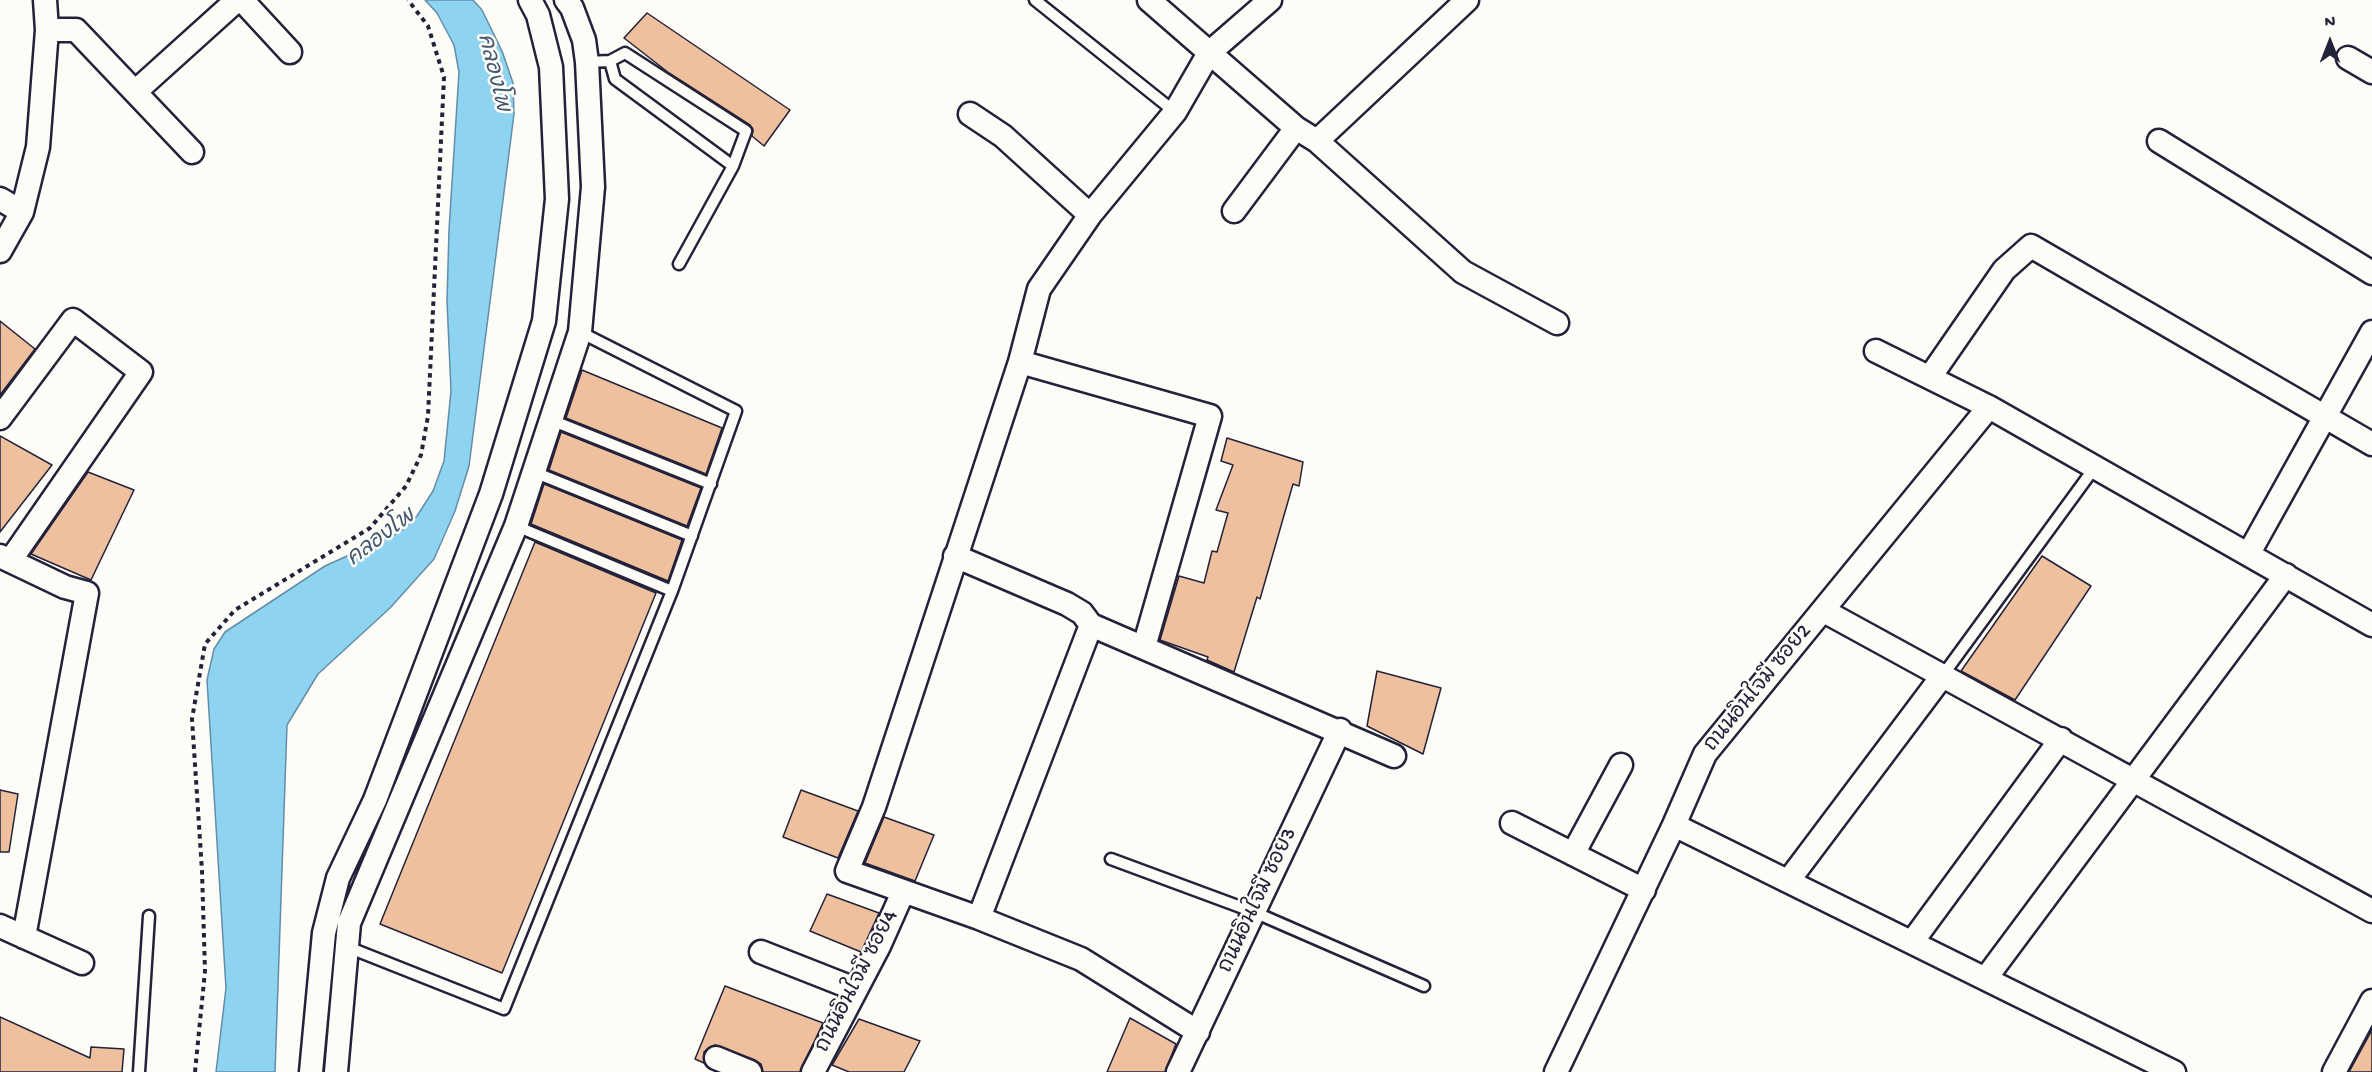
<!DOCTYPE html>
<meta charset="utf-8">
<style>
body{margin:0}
#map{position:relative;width:2372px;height:1072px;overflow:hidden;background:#fdfcf7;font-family:"Gochi Hand",sans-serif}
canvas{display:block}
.north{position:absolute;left:2300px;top:12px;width:60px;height:60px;-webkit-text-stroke:4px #fdfcf7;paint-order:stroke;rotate:0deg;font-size:16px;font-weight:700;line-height:24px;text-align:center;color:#22223b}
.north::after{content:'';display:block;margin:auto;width:21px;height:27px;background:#22223b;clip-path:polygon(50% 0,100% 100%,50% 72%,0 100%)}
</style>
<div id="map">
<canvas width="2372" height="1072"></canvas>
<div class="north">N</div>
</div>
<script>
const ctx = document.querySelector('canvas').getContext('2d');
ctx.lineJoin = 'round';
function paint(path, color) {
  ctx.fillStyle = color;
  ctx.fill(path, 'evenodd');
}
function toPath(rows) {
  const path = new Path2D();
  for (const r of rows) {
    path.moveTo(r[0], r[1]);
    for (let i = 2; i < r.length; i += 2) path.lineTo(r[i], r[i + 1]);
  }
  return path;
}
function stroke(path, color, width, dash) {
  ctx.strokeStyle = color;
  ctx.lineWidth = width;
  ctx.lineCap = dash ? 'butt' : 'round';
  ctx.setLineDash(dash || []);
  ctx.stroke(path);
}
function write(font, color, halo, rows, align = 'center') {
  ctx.font = font + ' "Gochi Hand","Playpen Sans Thai",sans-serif';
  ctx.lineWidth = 5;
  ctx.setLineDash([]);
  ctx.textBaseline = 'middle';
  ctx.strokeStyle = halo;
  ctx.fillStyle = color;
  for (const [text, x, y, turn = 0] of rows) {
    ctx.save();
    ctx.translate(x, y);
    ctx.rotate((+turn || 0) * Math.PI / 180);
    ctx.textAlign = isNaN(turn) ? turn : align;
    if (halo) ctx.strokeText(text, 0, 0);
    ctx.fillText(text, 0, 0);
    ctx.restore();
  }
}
const water = toPath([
 [425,0,473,0,482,10,502,51,513,83,514,114,469,466,455,511,434,559,390,608,318,674,287,725,275,1072,216,1072,226,988,207,680,214,649,225,632,325,566,400,532,417,516,433,491,444,461,451,391,447,301,449,230,459,72,454,45,437,13,425,0]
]);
const building = toPath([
 [647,13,790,110,764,146,752,136,753,130,750,125,669,73,624,38,647,13],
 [0,321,35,349,0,395,0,321],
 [582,370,722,428,706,474,566,418,582,370],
 [561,432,701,488,687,526,549,470,561,432],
 [0,436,52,465,0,532,0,436],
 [1227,438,1303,462,1299,486,1293,484,1260,599,1257,597,1234,672,1207,660,1208,657,1160,640,1179,576,1204,583,1212,551,1217,552,1228,513,1216,510,1233,465,1221,461,1227,438],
 [88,472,134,490,91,580,31,554,88,472],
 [544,484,682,540,668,581,531,524,544,484],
 [535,542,656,593,502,973,380,924,535,542],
 [2042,556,2091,586,2015,700,1961,671,2042,556],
 [1377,671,1441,688,1423,754,1367,726,1377,671],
 [0,790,18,794,9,852,0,852,0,790],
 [801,790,858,811,838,858,783,837,801,790],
 [884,817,934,835,915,881,865,863,884,817],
 [827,894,879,913,861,952,810,931,827,894],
 [725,986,823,1023,800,1072,763,1072,761,1064,755,1060,715,1045,704,1052,704,1063,695,1059,725,986],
 [0,1017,90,1058,91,1047,124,1049,122,1072,0,1072,0,1017],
 [1130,1018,1176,1044,1165,1072,1107,1072,1130,1018],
 [859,1019,920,1041,904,1072,849,1072,832,1065,859,1019],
 [2372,1030,2372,1072,2349,1072,2372,1030]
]);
const path = toPath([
 [195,1072,205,971,202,871,192,719,205,644,235,610,370,528,406,486,421,455,428,416,444,77,428,26,408,0]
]);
const service = toPath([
 [1035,0,1175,112],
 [610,61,625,53,746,131,733,166,679,264],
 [587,62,610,61,615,79,733,166],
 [551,420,711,484],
 [534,472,692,536],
 [516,526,672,591],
 [1943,675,2095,467],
 [1111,859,1254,912,1424,986],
 [345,946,504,1009,672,591,736,411,580,332],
 [139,1072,149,916]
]);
const minor = toPath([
 [242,0,290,52],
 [1149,0,1296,128,1317,141,1463,272,1557,323],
 [47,30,76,30,192,152],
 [2348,58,2372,72],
 [135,92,237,0],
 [970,114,1003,136,1090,215],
 [1317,141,1467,0],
 [2159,141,2372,273],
 [0,199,22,212],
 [1234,211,1296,128],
 [0,251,22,212,38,147,47,30,45,0],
 [1876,351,1989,407,2372,625],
 [1020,362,1210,416,1144,647],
 [1930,377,2004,270,2031,246,2372,444],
 [0,418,73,320,141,372,10,561],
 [2249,553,2372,332],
 [0,556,65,587,87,593,24,937],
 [955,556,1067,604,1082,613,1091,625,1394,756],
 [1824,611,2372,911],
 [1512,823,1644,890],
 [1674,825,2174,1072],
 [1573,854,1621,765],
 [1789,880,1943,675],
 [979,918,1091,625],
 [0,926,82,963],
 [1912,942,2061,739],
 [761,952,855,989],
 [1986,978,2286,575],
 [1198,1032,1081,959,979,918,847,871,874,807,1020,362,1039,289,1090,215,1175,112,1209,53,1270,0],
 [716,1058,750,1072],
 [311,1072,324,933,338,878,375,800,491,494,544,321,557,199,551,67,538,15,530,0],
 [336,1072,349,923,516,526,580,332,593,187,587,62,584,40,572,8,566,0],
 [813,1072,879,946,903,892],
 [1178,1072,1340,730],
 [1556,1072,1674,825,1705,754,1989,407],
 [2334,1072,2372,1001]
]);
const streetNames = [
 ["ถนนอินใจมี ซอย2",1759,689,-51],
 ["ถนนอินใจมี ซอย3",1259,901,-65],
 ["ถนนอินใจมี ซอย4",858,982,-63]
];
const waterNames = [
 ["คลองโพ",492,73,76],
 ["คลองโพ",382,539,-37]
];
paint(water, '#8ed4f0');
stroke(water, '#638da8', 1.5);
paint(building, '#eec09e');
stroke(building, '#22223b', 1.5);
stroke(service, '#22223b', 15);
stroke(minor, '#22223b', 27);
stroke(path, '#22223b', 4, [4.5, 4.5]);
stroke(service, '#fdfcf7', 10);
stroke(minor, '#fdfcf7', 22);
write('21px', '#22223b', '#fdfcf7', streetNames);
write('italic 22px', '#425771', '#fdfcf7', waterNames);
</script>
